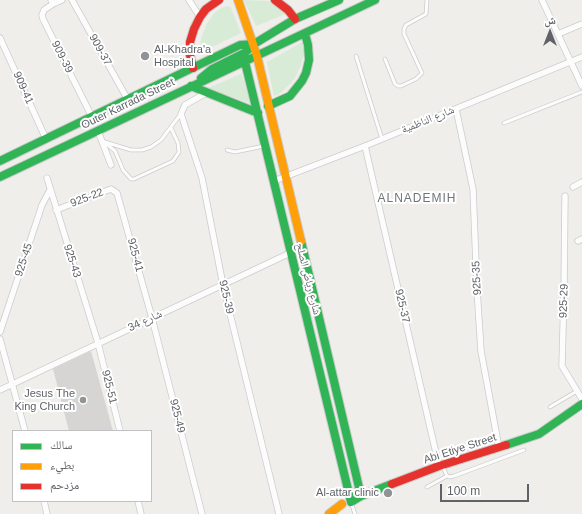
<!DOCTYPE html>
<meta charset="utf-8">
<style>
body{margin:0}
#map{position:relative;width:582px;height:514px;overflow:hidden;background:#efeeea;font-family:Arial,"Noto Naskh Arabic",sans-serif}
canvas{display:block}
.legend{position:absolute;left:12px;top:430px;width:140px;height:72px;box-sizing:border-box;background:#fff;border:1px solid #bfc1c3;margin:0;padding:5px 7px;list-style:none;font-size:12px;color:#5f6368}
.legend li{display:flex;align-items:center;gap:8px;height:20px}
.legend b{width:20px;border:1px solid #bfc1c3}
.north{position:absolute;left:530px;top:12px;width:40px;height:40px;-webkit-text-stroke:3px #fff;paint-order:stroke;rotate:0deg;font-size:11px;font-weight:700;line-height:16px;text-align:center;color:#5f6368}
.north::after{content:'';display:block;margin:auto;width:14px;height:18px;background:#5f6368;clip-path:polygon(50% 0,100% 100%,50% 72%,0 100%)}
.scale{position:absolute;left:440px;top:484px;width:89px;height:18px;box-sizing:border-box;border:2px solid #5f6368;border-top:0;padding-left:5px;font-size:12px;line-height:14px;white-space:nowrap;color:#5f6368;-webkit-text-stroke:3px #fff;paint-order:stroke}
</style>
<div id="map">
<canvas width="582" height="514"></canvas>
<ul class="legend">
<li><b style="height:5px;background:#30b455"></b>سالك</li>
<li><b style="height:5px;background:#ff9f0a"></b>بطيء</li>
<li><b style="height:5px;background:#e5322d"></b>مزدحم</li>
</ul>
<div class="north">ش</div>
<div class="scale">100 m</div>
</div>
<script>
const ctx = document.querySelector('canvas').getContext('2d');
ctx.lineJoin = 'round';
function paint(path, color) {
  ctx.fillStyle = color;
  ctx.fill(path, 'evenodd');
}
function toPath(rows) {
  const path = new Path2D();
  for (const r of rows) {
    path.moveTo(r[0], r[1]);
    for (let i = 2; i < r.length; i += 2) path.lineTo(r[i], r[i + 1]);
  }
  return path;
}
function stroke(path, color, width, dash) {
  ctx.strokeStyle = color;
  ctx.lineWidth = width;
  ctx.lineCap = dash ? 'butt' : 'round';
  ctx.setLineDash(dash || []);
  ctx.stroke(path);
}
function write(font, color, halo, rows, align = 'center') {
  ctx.font = font + ' Arial,"Noto Naskh Arabic",sans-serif';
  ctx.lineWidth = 4;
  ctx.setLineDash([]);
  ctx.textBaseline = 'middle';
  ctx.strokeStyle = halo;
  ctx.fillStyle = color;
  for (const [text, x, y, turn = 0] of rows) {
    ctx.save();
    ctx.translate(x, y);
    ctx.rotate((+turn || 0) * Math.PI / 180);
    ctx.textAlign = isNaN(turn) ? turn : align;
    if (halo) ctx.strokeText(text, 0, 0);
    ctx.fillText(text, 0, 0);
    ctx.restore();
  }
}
const green = toPath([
 [244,0,268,1,282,7,288,13,256,26],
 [229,6,231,8,241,33,200,53,201,40,206,25,214,13,223,7],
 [304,41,304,52,301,65,295,78,281,93,274,96,267,62],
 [241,74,244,81,249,101,247,102,208,88]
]);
const building = toPath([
 [91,351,113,431,69,431,53,369]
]);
const lane = toPath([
 [356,56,382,139],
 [385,59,395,84,398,86,401,86,416,79,422,73,404,34,404,29,406,25,426,14,427,0],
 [504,123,582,92],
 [103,141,115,151,123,170,131,179,134,179,173,161,179,152,178,143,171,128],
 [105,142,131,150,142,150,151,147,161,140,180,115],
 [227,150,235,152,264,146],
 [550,407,577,391],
 [442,465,447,476,450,477,454,476,524,450],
 [427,487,447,476],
 [351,502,355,514]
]);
const street = toPath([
 [51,0,53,4,44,10,42,15,43,19,92,117],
 [72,0,128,100],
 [189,0,200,17],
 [542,0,582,86],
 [53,4,62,0],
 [558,34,582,24],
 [0,38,46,139],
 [206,93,185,105,181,114,202,178,223,285,279,514],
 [456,109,473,189,477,289,481,351,499,448],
 [98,131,111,165],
 [365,146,439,466],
 [47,178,98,343,120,431],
 [274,181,365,146,582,57],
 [573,187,582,182],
 [565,196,564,292,562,366,582,399],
 [56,210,111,189,117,193,152,318,202,514],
 [578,241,582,239],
 [0,332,42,205,50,190],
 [0,339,25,431],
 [0,390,290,253],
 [44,501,47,514],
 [138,501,141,514]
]);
const fast = toPath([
 [245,62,351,502,361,496,392,484],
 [201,78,212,69,246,52,254,44],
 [191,86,258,113],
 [268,106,290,96,302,81,306,73,309,60,308,45,305,34],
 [0,161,240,45,254,44,295,19,339,0],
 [0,177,375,0],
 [301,241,361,496],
 [506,445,539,434,582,404]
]);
const slow = toPath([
 [238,0,257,56,301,241],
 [329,514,342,504]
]);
const jam = toPath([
 [275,0,288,10,295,19],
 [193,68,190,55,190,42,194,29,200,17,206,9,219,0],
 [392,484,439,466,506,445]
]);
const markers = [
 [145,56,5,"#919496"],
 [83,400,4,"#919496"],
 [388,493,5,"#919496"]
];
const streetNames = [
 ["909-37",100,50,61],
 ["909-39",62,57,63],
 ["909-41",23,88,66],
 ["Outer Karrada Street",128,104,-26],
 ["شارع الناظمية",428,120,-22],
 ["925-22",87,198,-21],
 ["925-41",135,255,75],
 ["925-45",24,260,-72],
 ["925-43",72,261,72],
 ["925-35",477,278,-93],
 ["شارع رياض الصلح",308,279,76],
 ["925-39",226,297,77],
 ["925-29",564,301,-88],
 ["925-37",402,306,77],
 ["شارع 34",145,321,-25],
 ["925-51",109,387,76],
 ["925-49",177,416,76],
 ["Abi Etiye Street",460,449,-18]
];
const poiNames = [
 ["Al-Khadra'a",154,50,"left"],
 ["Hospital",154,63,"left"],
 ["Jesus The",75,394],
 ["King Church",75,407],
 ["Al-attar clinic",379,493]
];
const neighbourhoodNames = [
 ["ALNADEMIH",417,199]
];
paint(green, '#d8ebd6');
paint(building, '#d6d5d3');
stroke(lane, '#cbcccc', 4.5);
stroke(street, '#cbcccc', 7);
stroke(fast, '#cacacb', 10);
stroke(slow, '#cacacb', 10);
stroke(jam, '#cacacb', 10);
stroke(lane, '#fdfcfc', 3);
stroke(street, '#fdfcfc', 5.5);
stroke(fast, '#30b455', 8);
stroke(slow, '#ff9f0a', 8);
stroke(jam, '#e5322d', 8);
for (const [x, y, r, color] of markers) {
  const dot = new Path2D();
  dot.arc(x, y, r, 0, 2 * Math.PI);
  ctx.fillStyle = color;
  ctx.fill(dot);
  stroke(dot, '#fff', 1.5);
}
write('11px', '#5f6368', '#fff', streetNames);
write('11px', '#5f6368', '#fff', poiNames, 'right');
ctx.letterSpacing = '1px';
write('12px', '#70757a', '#fff', neighbourhoodNames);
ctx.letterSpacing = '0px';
</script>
